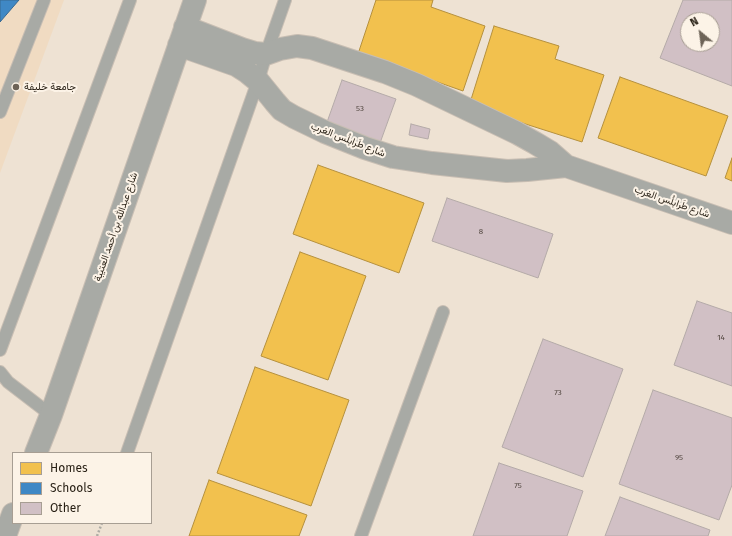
<!DOCTYPE html>
<meta charset="utf-8">
<style>
body{margin:0}
#map{position:relative;width:732px;height:536px;overflow:hidden;background:#eee2d3;font-family:"Fira Sans",sans-serif}
canvas{display:block}
.legend{position:absolute;left:12px;top:452px;width:140px;height:72px;box-sizing:border-box;background:#fcf3e7;border:1px solid #a79e93;margin:0;padding:5px 7px;list-style:none;font-size:12px;color:#271f14}
.legend li{display:flex;align-items:center;gap:8px;height:20px}
.legend b{width:20px;border:1px solid #a79e93}
.north{position:absolute;left:680px;top:12px;width:40px;height:40px;box-sizing:border-box;background:#fcf3e7;border:1px solid #a79e93;border-radius:50%;rotate:331deg;font-size:11px;font-weight:700;line-height:16px;text-align:center;color:#271f14}
.north::after{content:'';display:block;margin:auto;width:14px;height:18px;background:#6d6357;clip-path:polygon(50% 0,100% 100%,50% 72%,0 100%)}
</style>
<div id="map">
<canvas width="732" height="536"></canvas>
<ul class="legend">
<li><b style="height:11px;background:#f2c14e"></b>Homes</li>
<li><b style="height:11px;background:#3f88c5"></b>Schools</li>
<li><b style="height:11px;background:#d1c0c5"></b>Other</li>
</ul>
<div class="north">N</div>
</div>
<script>
const ctx = document.querySelector('canvas').getContext('2d');
ctx.lineJoin = 'round';
function paint(path, color) {
  ctx.fillStyle = color;
  ctx.fill(path, 'evenodd');
}
function toPath(rows) {
  const path = new Path2D();
  for (const r of rows) {
    path.moveTo(r[0], r[1]);
    for (let i = 2; i < r.length; i += 2) path.lineTo(r[i], r[i + 1]);
  }
  return path;
}
function stroke(path, color, width, dash) {
  ctx.strokeStyle = color;
  ctx.lineWidth = width;
  ctx.lineCap = dash ? 'butt' : 'round';
  ctx.setLineDash(dash || []);
  ctx.stroke(path);
}
function write(font, color, halo, rows, align = 'center') {
  ctx.font = font + ' "Fira Sans",Vazirmatn,sans-serif';
  ctx.lineWidth = 4;
  ctx.setLineDash([]);
  ctx.textBaseline = 'middle';
  ctx.strokeStyle = halo;
  ctx.fillStyle = color;
  for (const [text, x, y, turn = 0] of rows) {
    ctx.save();
    ctx.translate(x, y);
    ctx.rotate((+turn || 0) * Math.PI / 180);
    ctx.textAlign = isNaN(turn) ? turn : align;
    if (halo) ctx.strokeText(text, 0, 0);
    ctx.fillText(text, 0, 0);
    ctx.restore();
  }
}
const built = toPath([
 [0,0,64,0,0,173]
]);
const homes = toPath([
 [376,0,433,0,431,7,485,26,463,91,358,54,376,0],
 [494,26,559,46,555,59,604,75,582,142,469,106,494,26],
 [620,77,728,116,706,176,598,138,620,77],
 [732,158,732,181,725,178,732,158],
 [318,165,424,203,399,273,293,234,318,165],
 [300,252,366,276,328,380,261,356,300,252],
 [255,367,349,400,311,506,217,473,255,367],
 [209,480,307,515,299,536,189,536,209,480]
]);
const schools = toPath([
 [0,0,19,0,0,22,0,0]
]);
const building = toPath([
 [683,0,732,0,732,86,660,58,683,0],
 [688,20,712,20,712,44,688,44,688,20],
 [342,80,396,99,380,143,326,125,342,80],
 [411,124,430,129,428,139,409,135,411,124],
 [447,198,553,234,538,278,432,241,447,198],
 [697,301,732,313,732,386,674,365,697,301],
 [543,339,623,369,583,477,502,447,543,339],
 [653,390,732,418,732,485,719,520,619,484,653,390],
 [499,463,583,491,567,536,473,536,499,463],
 [620,497,710,530,708,536,605,536,620,497]
]);
const path = toPath([
 [97,536,102,523]
]);
const lane = toPath([
 [0,112,44,0],
 [0,350,130,0],
 [0,372,8,382,51,415],
 [127,453,258,81,266,54,285,0],
 [361,536,443,312]
]);
const street = toPath([
 [185,27,242,49,255,53,266,54,280,49,297,46,312,48,385,72,417,85,517,133,535,143,550,152,566,166,732,223],
 [179,45,236,65,247,72,258,81,275,102,282,110,294,117,325,132,365,148,393,157,432,163,507,171,527,170,566,166],
 [36,453,51,415,195,0],
 [5,536,13,514]
]);
const markers = [
 [16,87,4,"#6d6357"]
];
const numberNames = [
 ["53",360,109],
 ["8",481,232],
 ["14",721,338],
 ["73",558,393],
 ["95",679,458],
 ["75",518,486]
];
const poiNames = [
 ["جامعة خليفة",24,87]
];
const streetNames = [
 ["شارع طَرابلُس الغرب",348,140,21],
 ["شارع طَرابلُس الغرب",672,202,19],
 ["شارع عبدالله بن أحمد العتيبة",116,227,-71]
];
paint(built, '#f0dbc2');
paint(homes, '#f2c14e');
stroke(homes, '#b5903d', 1);
paint(schools, '#3f88c5');
stroke(schools, '#386890', 1);
paint(building, '#d1c0c5');
stroke(building, '#b4aaa8', 1);
stroke(lane, '#c8beb3', 14);
stroke(street, '#c8beb3', 24);
stroke(path, '#adaba4', 2.5, [2, 2]);
stroke(lane, '#a8aaa5', 12);
stroke(street, '#a8aaa5', 22);
for (const [x, y, r, color] of markers) {
  const dot = new Path2D();
  dot.arc(x, y, r, 0, 2 * Math.PI);
  ctx.fillStyle = color;
  ctx.fill(dot);
  stroke(dot, '#fcf3e7', 1.5);
}
write('8px', '#524740', null, numberNames);
write('10px', '#271f14', '#fcf3e7', poiNames, 'left');
write('10px', '#271f14', '#fcf3e7', streetNames);
</script>
